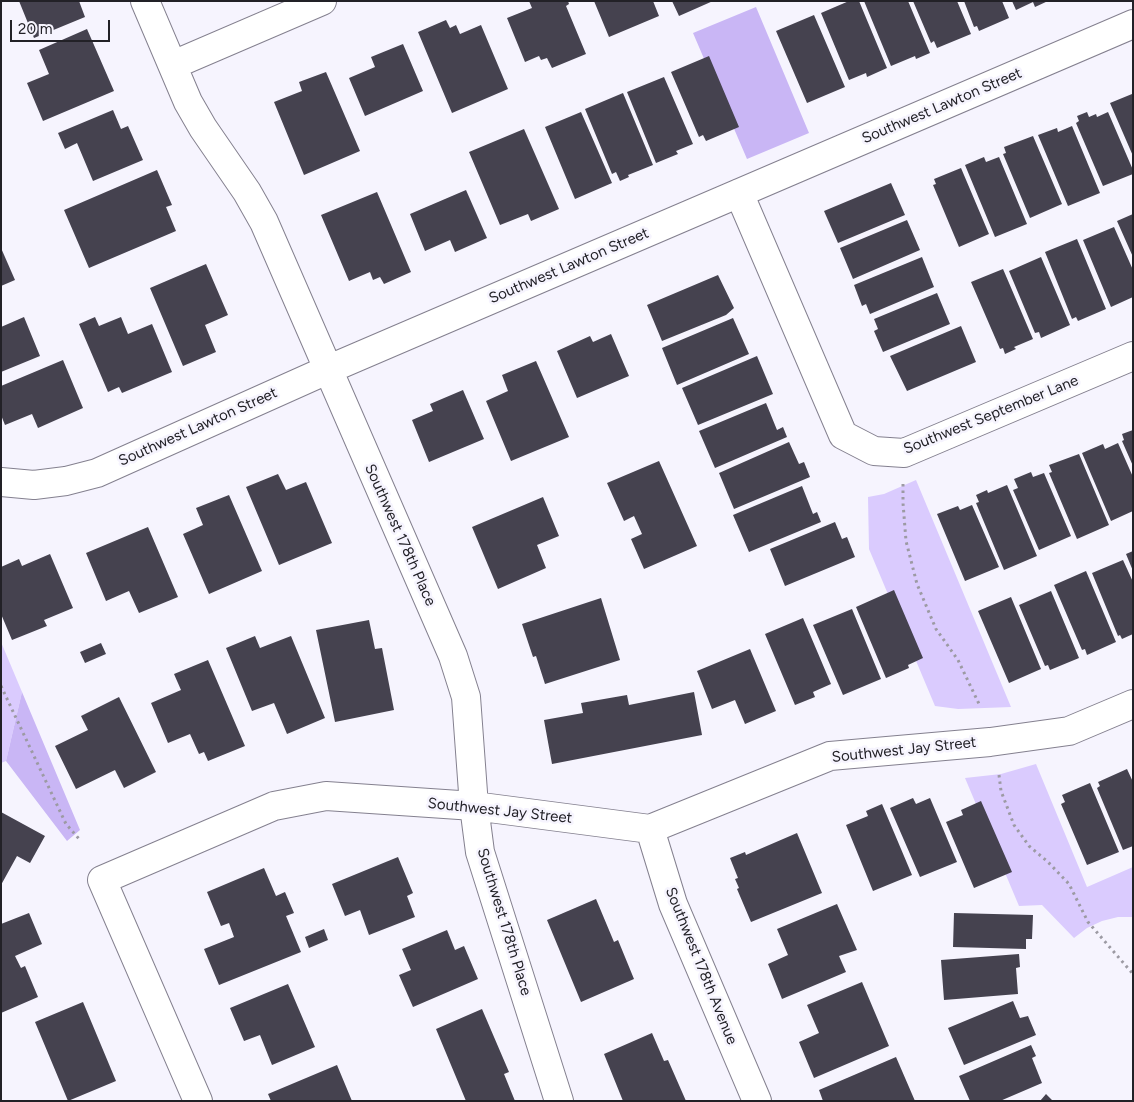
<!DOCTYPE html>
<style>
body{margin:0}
#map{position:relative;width:1134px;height:1102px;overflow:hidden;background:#f6f4fe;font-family:Figtree,sans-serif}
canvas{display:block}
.frame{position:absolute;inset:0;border:2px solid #222127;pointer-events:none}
.scale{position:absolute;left:10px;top:20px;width:100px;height:22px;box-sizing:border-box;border:2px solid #222127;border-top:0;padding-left:6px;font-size:15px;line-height:18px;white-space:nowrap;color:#222127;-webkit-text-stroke:4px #f6f4fe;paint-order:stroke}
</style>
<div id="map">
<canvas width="1134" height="1102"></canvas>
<div class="frame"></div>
<div class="scale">20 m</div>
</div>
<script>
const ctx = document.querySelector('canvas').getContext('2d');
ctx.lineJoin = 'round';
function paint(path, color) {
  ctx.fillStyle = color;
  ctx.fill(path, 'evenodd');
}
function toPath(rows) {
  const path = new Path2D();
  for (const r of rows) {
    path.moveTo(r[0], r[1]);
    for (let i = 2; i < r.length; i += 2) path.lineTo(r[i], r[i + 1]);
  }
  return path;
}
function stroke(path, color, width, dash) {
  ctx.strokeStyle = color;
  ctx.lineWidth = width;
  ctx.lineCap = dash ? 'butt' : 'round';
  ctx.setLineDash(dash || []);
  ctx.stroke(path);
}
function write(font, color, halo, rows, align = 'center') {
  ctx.font = font + ' Figtree,sans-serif';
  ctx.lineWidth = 5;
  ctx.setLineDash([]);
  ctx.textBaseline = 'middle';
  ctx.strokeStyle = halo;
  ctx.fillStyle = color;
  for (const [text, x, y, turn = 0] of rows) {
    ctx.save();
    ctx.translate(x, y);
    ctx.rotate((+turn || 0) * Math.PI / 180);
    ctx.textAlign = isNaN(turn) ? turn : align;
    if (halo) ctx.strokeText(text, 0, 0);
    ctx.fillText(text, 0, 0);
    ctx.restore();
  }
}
const green = toPath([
 [916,480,1011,707,958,709,935,706,869,549,868,497,884,494],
 [1,642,22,692,6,761,1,763],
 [1036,764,1087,887,1133,867,1133,917,1118,917,1102,921,1087,928,1074,938,1042,905,1019,906,965,778,1001,774]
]);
const forest = toPath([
 [756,7,809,133,747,159,693,33],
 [22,692,80,830,67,841,6,761]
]);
const building = toPath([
 [19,1,79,1,85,17,34,38],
 [529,1,568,1,569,4,566,6,586,54,552,68,547,58,541,60,539,56,525,62,507,18,532,8],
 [594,1,653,1,659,16,609,37],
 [672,1,713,1,679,16],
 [849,1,859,1,887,68,867,77,866,73,849,80,821,13],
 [864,1,908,1,930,53,916,59,915,56,891,66],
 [913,1,957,1,971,34,937,48,934,41,931,43],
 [964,1,1002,1,1009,18,979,31,977,26,974,27],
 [1012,1,1048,1,1035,7,1033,2,1016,10],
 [814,15,845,87,807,103,776,31],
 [446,20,450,28,456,25,460,34,481,25,508,89,452,113,418,32],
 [87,29,114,91,43,121,27,83,49,74,39,50],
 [403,44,423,91,365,116,349,78,375,67,371,57],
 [709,56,739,127,706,141,703,135,699,137,671,72],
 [326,72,360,151,304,175,274,102,302,91,299,82],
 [664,77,693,144,676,151,678,154,656,163,627,92],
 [623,93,653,165,628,175,629,177,620,181,616,172,612,174,585,109],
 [1132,94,1133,95,1133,156,1110,103],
 [113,110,121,129,128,126,143,160,93,181,77,143,65,149,58,133],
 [581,112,612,183,575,199,545,127],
 [1087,112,1089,117,1096,114,1097,117,1108,112,1133,170,1133,174,1103,186,1076,123,1079,121,1077,116],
 [1072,126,1100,193,1068,206,1038,135,1057,128,1058,132],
 [524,129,559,209,531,221,528,214,500,225,469,152],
 [1033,136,1062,204,1030,218,1003,154,1006,153,1004,147],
 [984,157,986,162,999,157,1027,224,995,237,965,165],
 [961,168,989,234,959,247,933,185,936,184,934,179],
 [157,170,172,205,166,207,176,231,89,268,64,210],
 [891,183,905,215,838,243,824,211],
 [466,190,487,238,455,252,450,240,425,251,410,214],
 [377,192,411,272,384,284,380,277,373,280,370,272,349,281,321,215],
 [1133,214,1133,257,1117,221],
 [907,220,920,250,853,279,840,248],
 [1114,227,1133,270,1133,297,1111,307,1083,240],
 [1077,239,1106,309,1078,321,1076,317,1072,319,1045,252],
 [1,248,15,280,1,286],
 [922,257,934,287,870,314,866,304,862,306,854,285],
 [1041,257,1070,325,1041,338,1039,332,1035,333,1009,271],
 [206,264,228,315,205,325,216,352,183,366,150,288],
 [1003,269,1033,339,1014,347,1016,349,1005,354,1003,348,1000,349,971,282],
 [718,275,734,308,726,315,662,341,647,305],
 [937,293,950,324,883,352,874,331,878,329,874,319],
 [24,317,40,356,1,372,1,327],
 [95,317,99,326,121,317,128,334,152,324,172,372,122,393,119,387,108,392,79,324],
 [733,318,749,354,677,385,662,348],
 [961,326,976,362,907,391,890,356],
 [611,334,629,376,577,398,557,351,590,336,593,342],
 [757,356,773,394,698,425,682,388],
 [63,360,83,408,38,428,32,414,5,425,1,415,1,386],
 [536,361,569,437,511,461,486,401,508,391,502,375],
 [463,390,484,439,429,462,412,420,433,411,430,404],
 [766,403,777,430,783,427,787,437,715,468,699,431],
 [1133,430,1133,466,1122,441,1124,440,1122,434],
 [789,442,799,464,804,462,810,477,734,509,719,473],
 [1118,443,1133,477,1133,511,1111,521,1082,453,1103,444,1105,449],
 [1079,454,1109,525,1077,539,1049,473,1052,472,1049,465],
 [659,461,697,546,644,569,631,539,642,534,634,516,624,521,607,483],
 [1031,472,1033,477,1044,473,1071,536,1039,550,1013,490,1018,488,1014,479],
 [278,474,286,490,306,482,332,543,279,565,246,487],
 [1007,485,1037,556,1004,570,976,503,979,502,976,495,987,490,988,493],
 [802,486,813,514,817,512,821,522,749,552,733,515],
 [229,495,262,571,209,594,183,534,203,525,196,508],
 [543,497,559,536,537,545,546,568,498,589,472,527],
 [972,505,999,567,965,581,937,514,958,506,960,510],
 [835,522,842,539,847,537,855,557,785,586,770,549],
 [148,527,178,597,139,613,129,591,106,601,86,553],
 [1133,551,1133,571,1126,554],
 [50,554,73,608,44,620,47,626,12,640,1,614,1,567,19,559,22,566],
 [1123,560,1133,582,1133,634,1122,639,1120,635,1118,636,1092,573],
 [1086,571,1116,642,1087,655,1085,649,1082,650,1054,585],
 [894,590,923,658,908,665,909,668,886,678,856,607],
 [1051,591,1079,658,1050,670,1048,665,1045,666,1019,605],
 [1011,597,1041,669,1009,683,978,611],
 [601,598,620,660,545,684,536,656,533,657,522,624],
 [852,609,881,679,843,695,813,625],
 [803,618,831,684,813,692,815,697,795,705,765,634],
 [369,620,375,649,382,648,394,710,335,722,316,630],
 [255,636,260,648,291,636,325,718,287,734,274,703,252,711,226,648],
 [101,643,106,654,85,663,80,652],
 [750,649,776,711,745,724,735,700,712,709,697,671],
 [208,660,245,746,208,761,204,752,199,754,190,734,168,743,151,703,181,690,174,674],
 [694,692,702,735,552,764,544,720,583,713,581,703,627,695,629,705],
 [119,697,156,772,124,788,115,770,76,789,55,746,88,730,81,716],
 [1127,769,1133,782,1133,846,1123,850,1097,788,1100,786,1098,782],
 [1090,783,1119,852,1087,865,1061,804,1065,802,1062,795],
 [913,798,916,804,930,798,957,862,920,877,890,808],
 [981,801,1012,872,974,888,946,822,963,815,961,810],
 [882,804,912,875,873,891,846,825,868,816,866,811],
 [1,812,45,836,30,863,17,856,1,885],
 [797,833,822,893,751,922,737,889,739,888,735,879,738,878,730,858,745,852,746,855],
 [398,857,413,893,407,896,415,917,369,935,360,910,345,916,332,884],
 [264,868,276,896,285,892,294,913,286,916,301,952,219,985,204,949,234,937,229,923,221,926,207,892],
 [596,899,614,942,618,940,634,979,581,1002,547,920],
 [837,904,857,950,839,956,846,972,782,999,768,964,788,955,777,929],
 [29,913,42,944,15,956,21,968,25,966,38,997,1,1013,1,924],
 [954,913,1033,915,1032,939,1026,939,1026,949,953,947],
 [324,929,328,940,309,948,305,937],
 [447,930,455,950,464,946,478,979,413,1007,399,975,411,970,402,949],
 [1019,954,1020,967,1016,968,1018,994,944,1000,941,960],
 [862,982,889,1046,814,1078,799,1042,819,1033,807,1005],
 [288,984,315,1047,272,1065,260,1035,244,1041,230,1008],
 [1013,1001,1020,1018,1028,1016,1036,1035,964,1065,948,1028],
 [83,1002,116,1081,68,1101,35,1022],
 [482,1009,509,1072,504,1074,515,1101,466,1101,436,1029],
 [652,1033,664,1061,668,1060,686,1101,623,1101,604,1054],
 [1031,1045,1036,1056,1032,1058,1042,1083,1000,1101,970,1101,959,1076],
 [896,1057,915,1101,823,1101,819,1090],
 [337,1065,352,1101,271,1101,268,1094],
 [1046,1094,1053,1101,1040,1101]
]);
const path = toPath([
 [903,484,903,503,906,541,917,584,936,629,958,660,980,706],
 [1,686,66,824,80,840],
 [999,775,1001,791,1014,825,1029,846,1048,862,1069,884,1088,922,1133,974]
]);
const minor = toPath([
 [145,1,188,102,203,128,247,192,264,222,453,656,466,697,474,806,480,852,559,1101],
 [173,65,322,1],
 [739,193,843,435,874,451,904,453,1133,356],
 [1,482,34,485,66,481,97,473,327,370,1133,24],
 [650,829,673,904,757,1101],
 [198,1101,102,880,274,806,326,796,474,806,650,829,830,756,990,742,1069,731,1133,704]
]);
const streetNames = [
 ["Southwest Lawton Street",942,106,-23],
 ["Southwest Lawton Street",569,266,-23],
 ["Southwest September Lane",991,415,-22],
 ["Southwest Lawton Street",198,427,-24],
 ["Southwest 178th Place",400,535,66],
 ["Southwest Jay Street",904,750,-6],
 ["Southwest Jay Street",500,811,6],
 ["Southwest 178th Place",504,922,73],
 ["Southwest 178th Avenue",701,966,68]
];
paint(green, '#dacbfe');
paint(forest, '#c9b6f5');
paint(building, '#45424f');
stroke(minor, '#84808f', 30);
stroke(path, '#9c9aa3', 3, [2.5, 4]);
stroke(minor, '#fff', 28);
write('15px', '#222127', '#f6f4fe', streetNames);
</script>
